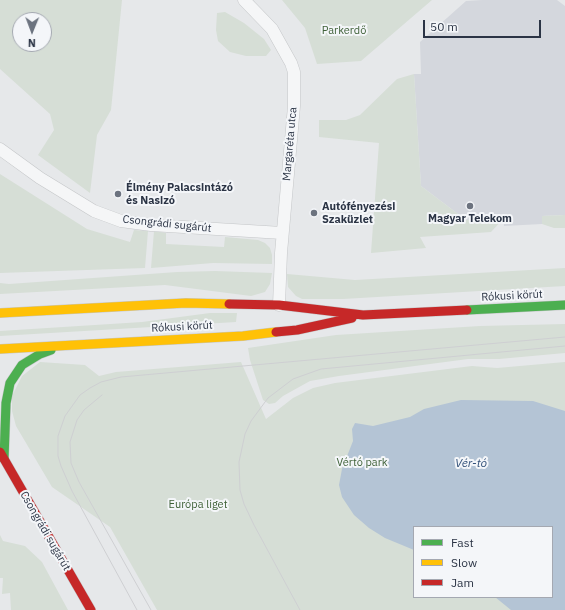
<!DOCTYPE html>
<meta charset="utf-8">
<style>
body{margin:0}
#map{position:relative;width:565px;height:610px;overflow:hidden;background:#e6e8ea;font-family:"IBM Plex Sans",sans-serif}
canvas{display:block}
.legend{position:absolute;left:413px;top:526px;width:140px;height:72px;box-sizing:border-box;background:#f4f6f9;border:1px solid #a4a8b1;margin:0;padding:5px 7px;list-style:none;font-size:12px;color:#2b3445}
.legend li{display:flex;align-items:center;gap:8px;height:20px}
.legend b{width:20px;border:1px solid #a4a8b1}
.north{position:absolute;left:12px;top:12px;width:40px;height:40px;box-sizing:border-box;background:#f4f6f9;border:1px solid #a4a8b1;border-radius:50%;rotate:181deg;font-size:11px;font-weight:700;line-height:16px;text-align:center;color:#2b3445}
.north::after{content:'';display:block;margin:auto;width:14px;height:18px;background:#6c737f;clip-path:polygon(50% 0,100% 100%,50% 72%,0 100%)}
.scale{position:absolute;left:423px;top:20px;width:118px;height:18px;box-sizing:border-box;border:2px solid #2b3445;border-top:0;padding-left:5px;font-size:12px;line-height:14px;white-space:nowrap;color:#2b3445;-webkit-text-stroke:3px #f4f6f9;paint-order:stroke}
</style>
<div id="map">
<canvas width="565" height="610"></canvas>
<ul class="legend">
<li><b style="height:5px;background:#4caf50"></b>Fast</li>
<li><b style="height:5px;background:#ffc107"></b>Slow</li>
<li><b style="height:5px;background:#c62828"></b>Jam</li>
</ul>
<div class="north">N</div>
<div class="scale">50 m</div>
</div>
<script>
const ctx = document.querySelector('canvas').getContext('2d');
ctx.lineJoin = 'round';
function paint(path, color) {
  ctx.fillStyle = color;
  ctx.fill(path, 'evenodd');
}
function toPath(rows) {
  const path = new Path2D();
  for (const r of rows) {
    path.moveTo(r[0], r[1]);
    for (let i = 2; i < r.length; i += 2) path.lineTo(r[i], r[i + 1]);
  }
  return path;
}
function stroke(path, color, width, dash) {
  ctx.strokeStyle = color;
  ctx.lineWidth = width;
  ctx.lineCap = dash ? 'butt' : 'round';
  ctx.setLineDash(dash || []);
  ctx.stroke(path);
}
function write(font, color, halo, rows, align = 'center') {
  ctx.font = font + ' "IBM Plex Sans",sans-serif';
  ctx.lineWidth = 4;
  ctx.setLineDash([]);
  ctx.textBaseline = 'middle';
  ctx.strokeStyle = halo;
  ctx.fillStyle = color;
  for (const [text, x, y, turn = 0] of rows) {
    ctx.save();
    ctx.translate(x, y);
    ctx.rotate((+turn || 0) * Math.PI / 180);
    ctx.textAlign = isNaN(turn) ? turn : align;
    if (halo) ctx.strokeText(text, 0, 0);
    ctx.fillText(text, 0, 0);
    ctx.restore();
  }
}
const built = toPath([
 [482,0,557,0,565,6,565,215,542,216,542,224,504,226,504,218,466,220,421,186,414,74,421,74,420,42,466,1]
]);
const green = toPath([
 [0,0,122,0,111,110,97,135,90,193,38,155,54,130,50,114,0,69],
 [20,20,44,20,44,44,20,44],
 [282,0,432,0,361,61,317,64,305,28],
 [225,12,244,23,264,39,271,50,266,56,246,56,230,52,218,41,216,30,217,13],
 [414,74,421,186,466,220,504,218,491,232,420,237,426,248,371,253,379,143,319,137,319,120,346,120,360,115,397,79],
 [0,174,87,229,130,242,134,230,148,231,145,268,0,273],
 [565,215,565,228,554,228,542,224,542,216],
 [154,231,166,233,166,244,224,247,225,237,258,240,265,243,270,248,272,255,272,264,213,263,151,268],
 [565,268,565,286,343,299,302,299,296,296,288,287,287,274,355,280],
 [215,271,272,273,270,284,265,292,251,296,165,285,0,294,0,283,9,284,177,272],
 [210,313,237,313,236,322,0,336,0,331,142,322],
 [565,324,565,353,499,359,468,359,339,376,310,381,283,396,275,403,269,404,263,400,250,360,248,348,336,335,480,326],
 [40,362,85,365,99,376,116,372,241,362,266,419,293,398,313,388,335,383,472,366,497,368,565,362,565,610,157,610,110,527,52,487,16,426,12,411,12,396,22,376],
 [414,527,552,527,552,597,414,597],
 [0,535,3,541,25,546,42,562,68,610,11,610,10,593,2,594,3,578,0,578]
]);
const water = toPath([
 [461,400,533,401,565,411,565,610,511,610,495,597,552,597,552,527,414,527,414,550,385,538,369,528,354,515,342,497,339,485,342,469,353,441,352,429,355,423,373,426,410,417,424,409]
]);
const street = toPath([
 [244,0,272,29,291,63,294,72,294,106,281,253,279,305],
 [0,149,40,178,94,211,121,221,151,225,282,233]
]);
const fast = toPath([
 [467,310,565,305],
 [4,459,6,403,10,383,22,365,40,354,51,350]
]);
const slow = toPath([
 [0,313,186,303,229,304],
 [0,349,243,336,276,332]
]);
const jam = toPath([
 [229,304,279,305,363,315,467,310],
 [276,332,297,330,352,318],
 [0,452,91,610]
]);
const tram = toPath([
 [102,395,84,410,77,420,70,442,71,463,79,482,151,610],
 [137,610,72,491,61,466,58,456,58,436,65,416,80,395,90,388,101,382,121,377,565,337],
 [300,610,254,525,244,504,240,490,239,462,245,434,251,421,268,398,293,379,321,369,565,346]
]);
const markers = [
 [118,194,4,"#6c737f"],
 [470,206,4,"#6c737f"],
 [314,213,4,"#6c737f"]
];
const parkNames = [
 ["Parkerdő",344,31],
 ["Vértó park",362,463],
 ["Európa liget",198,505]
];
const streetNames = [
 ["Margaréta utca",290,144,-85],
 ["Csongrádi sugárút",167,224,6],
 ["Rókusi körút",512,296,-3],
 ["Rókusi körút",182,327,-3],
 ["Csongrádi sugárút",45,531,60]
];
const poiNames = [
 ["Élmény Palacsintázó",126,188],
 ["és Nasizó",126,201],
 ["Autófényezési",322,207],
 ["Szaküzlet",322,220],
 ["Magyar Telekom",470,219,"center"]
];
const waterNames = [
 ["Vér-tó",471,464]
];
paint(built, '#d4d7dd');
paint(green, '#d6ded6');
paint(water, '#b4c4d5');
stroke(street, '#c4c6c8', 13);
stroke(fast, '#c4c6c8', 10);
stroke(slow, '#c4c6c8', 10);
stroke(jam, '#c4c6c8', 10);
stroke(street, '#f5f6f7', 12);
stroke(fast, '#4caf50', 9);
stroke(slow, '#ffc107', 9);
stroke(jam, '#c62828', 9);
stroke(tram, '#cecfd2', 1);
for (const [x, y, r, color] of markers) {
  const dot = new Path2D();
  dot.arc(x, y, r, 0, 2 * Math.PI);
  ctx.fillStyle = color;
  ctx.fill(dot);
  stroke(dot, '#f4f6f9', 1.5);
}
write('11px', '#3f6138', '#f4f6f9', parkNames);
write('11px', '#2b3445', '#f4f6f9', streetNames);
write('bold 11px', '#2b3445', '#f4f6f9', poiNames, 'left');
write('italic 12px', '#34527a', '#f4f6f9', waterNames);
</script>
